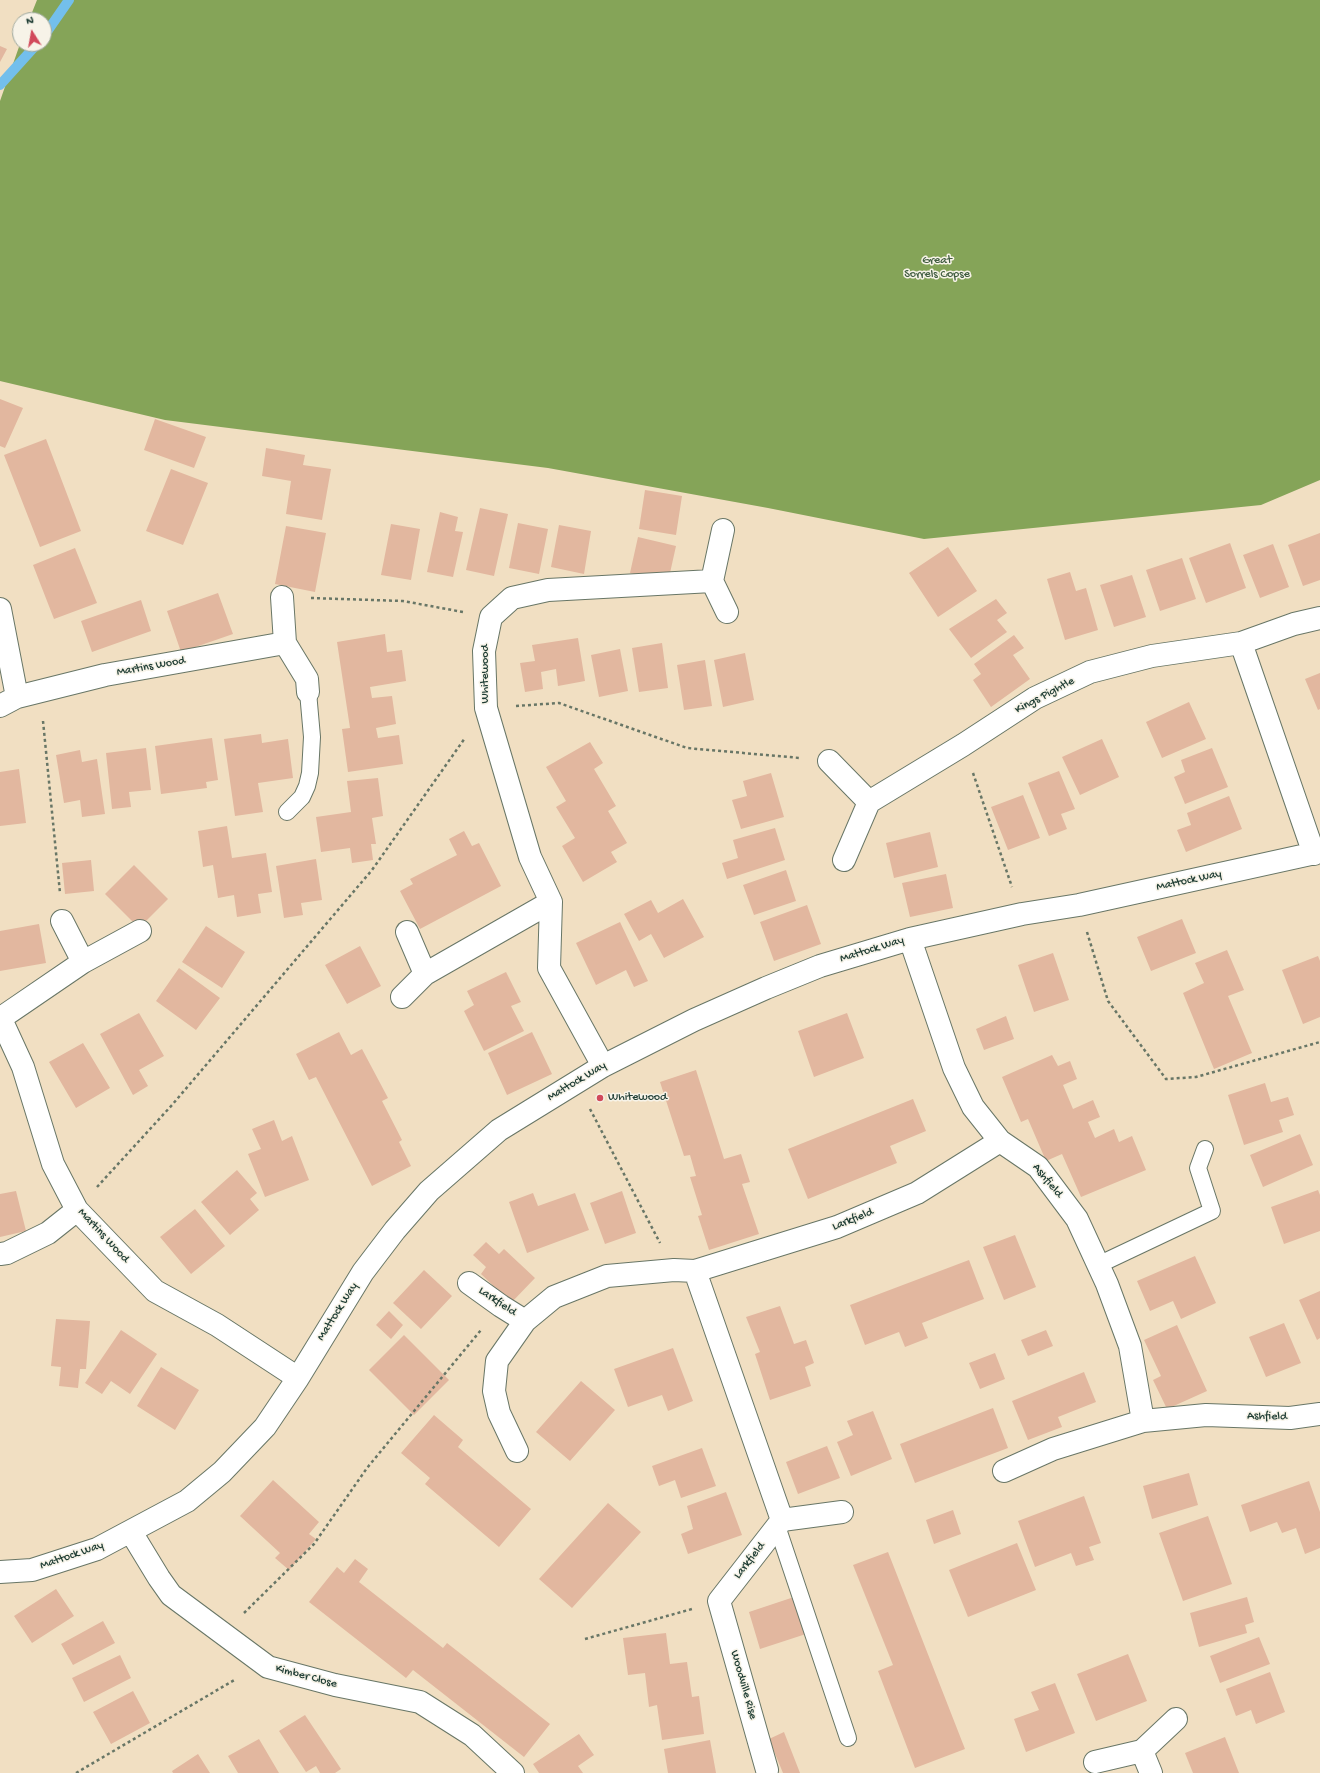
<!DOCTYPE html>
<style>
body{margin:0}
#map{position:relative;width:1320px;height:1773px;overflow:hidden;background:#f1dfc2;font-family:"Gochi Hand",sans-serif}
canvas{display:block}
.north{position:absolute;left:12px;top:12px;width:40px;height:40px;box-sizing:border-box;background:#f7f3e8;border:1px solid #a1aaa0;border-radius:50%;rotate:349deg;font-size:11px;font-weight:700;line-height:16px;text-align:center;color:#1f3d34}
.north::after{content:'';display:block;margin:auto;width:14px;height:18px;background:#d1495b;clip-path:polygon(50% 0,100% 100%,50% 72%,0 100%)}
</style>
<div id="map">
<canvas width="1320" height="1773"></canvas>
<div class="north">N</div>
</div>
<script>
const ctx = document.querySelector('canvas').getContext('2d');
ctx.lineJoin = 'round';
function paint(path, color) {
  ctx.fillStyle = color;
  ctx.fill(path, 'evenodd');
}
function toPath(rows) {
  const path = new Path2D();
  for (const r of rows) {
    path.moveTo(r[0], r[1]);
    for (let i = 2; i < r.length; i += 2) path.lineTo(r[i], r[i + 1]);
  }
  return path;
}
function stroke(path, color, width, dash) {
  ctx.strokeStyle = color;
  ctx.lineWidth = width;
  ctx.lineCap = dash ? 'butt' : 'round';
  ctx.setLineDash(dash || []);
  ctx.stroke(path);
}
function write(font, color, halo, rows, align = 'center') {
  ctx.font = font + ' "Gochi Hand",sans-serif';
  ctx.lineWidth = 3;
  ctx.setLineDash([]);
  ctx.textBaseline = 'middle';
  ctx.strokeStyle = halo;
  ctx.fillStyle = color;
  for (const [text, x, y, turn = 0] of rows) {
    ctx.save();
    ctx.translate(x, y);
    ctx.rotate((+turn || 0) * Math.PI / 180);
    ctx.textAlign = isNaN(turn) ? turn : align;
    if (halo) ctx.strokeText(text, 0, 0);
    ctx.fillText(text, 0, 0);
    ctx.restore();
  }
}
const forest = toPath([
 [37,0,1320,0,1320,480,1261,505,924,539,768,508,548,468,165,420,0,381,0,101,20,44,44,44,44,20,29,20]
]);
const stream = toPath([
 [44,36,69,0],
 [0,85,37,44]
]);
const building = toPath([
 [0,46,7,49,0,62],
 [0,399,23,408,5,448,0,446],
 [155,419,206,437,194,468,144,450],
 [46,439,81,531,40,547,4,455],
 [266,448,305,455,303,465,331,469,322,520,286,514,291,481,262,476],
 [171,469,208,483,183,545,146,531],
 [645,490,682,496,676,535,639,529],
 [480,508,508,514,494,576,466,570],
 [440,512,458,517,455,531,463,532,453,577,427,572],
 [518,523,548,529,539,574,509,568],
 [391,524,420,529,411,580,381,575],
 [559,525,591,531,584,574,551,567],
 [286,526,326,533,315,592,275,584],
 [1320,533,1320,580,1303,586,1288,545],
 [638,537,676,546,668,582,630,573],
 [1230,543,1246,588,1206,603,1189,558],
 [1273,544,1289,587,1260,598,1243,555],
 [948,547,977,591,938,617,909,573],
 [75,548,97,603,54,619,33,565],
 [1182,558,1196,599,1160,611,1146,570],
 [1070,572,1076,591,1086,588,1098,630,1065,640,1047,579],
 [1132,575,1146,617,1114,627,1100,585],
 [218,593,233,634,181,652,167,611],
 [996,599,1007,613,997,620,1007,632,971,658,949,629],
 [141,600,151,631,92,652,81,621],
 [385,634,387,652,402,650,406,681,370,687,372,698,392,696,396,724,376,728,378,738,399,735,403,764,348,772,342,729,350,728,337,642],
 [1014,635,1024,648,1013,655,1030,679,991,707,973,680,981,674,974,664],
 [578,638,585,681,558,686,556,669,541,672,543,689,525,692,520,663,535,661,532,645],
 [662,643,668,688,639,692,632,648],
 [620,649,628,691,599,697,591,655],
 [745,653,754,700,723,707,714,660],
 [705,660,712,706,684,710,677,665],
 [1320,673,1320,709,1318,710,1305,679],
 [1189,702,1206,739,1162,758,1146,722],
 [261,734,262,743,288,739,293,778,258,783,263,812,235,816,224,739],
 [212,738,218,780,206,782,207,788,161,794,155,746],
 [1102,739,1119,777,1080,795,1062,757],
 [590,742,603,763,594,769,616,806,608,811,627,843,611,852,617,862,583,882,562,846,575,838,556,807,566,801,546,767],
 [146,748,151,790,129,792,131,807,112,809,106,753],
 [1212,748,1228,787,1185,804,1174,777,1185,772,1181,760],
 [80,750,82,762,97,759,105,814,82,817,80,800,64,803,56,755],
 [19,769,26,823,0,826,0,772],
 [1059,771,1075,809,1061,814,1067,829,1049,836,1028,783],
 [771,773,784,817,741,829,732,800,747,796,743,781],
 [378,778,383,816,372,818,376,844,371,844,373,860,352,863,350,848,321,852,316,817,351,812,347,781],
 [1023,795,1040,838,1008,850,991,807],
 [1229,796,1242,829,1186,852,1177,830,1191,825,1187,813],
 [227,826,232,858,266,853,272,892,258,894,261,913,237,917,234,895,218,898,213,865,203,867,198,831],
 [775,828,785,860,727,879,722,863,738,858,733,840],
 [464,831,472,846,479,843,501,886,420,929,400,891,413,884,410,879,457,855,449,839],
 [930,832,938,867,894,878,886,843],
 [316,859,322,900,301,903,303,915,284,918,276,866],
 [91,860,94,891,65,894,62,863],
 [134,865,168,899,139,928,105,894],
 [786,870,796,901,754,915,743,885],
 [946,874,953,908,910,917,902,883],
 [683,899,704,937,664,958,651,934,639,941,624,914,651,900,658,913],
 [807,905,821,944,774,961,760,922],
 [1182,919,1196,953,1151,971,1137,937],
 [620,922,648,981,634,987,626,970,596,985,576,943],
 [39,924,46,963,0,971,0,931],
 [206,926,245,952,222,988,182,962],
 [360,946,381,986,347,1004,325,965],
 [1227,950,1244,990,1228,996,1252,1053,1214,1069,1183,993,1204,983,1195,963],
 [1053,953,1069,1000,1034,1012,1018,965],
 [1318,956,1320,961,1320,1017,1303,1024,1282,970],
 [179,968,220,998,196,1030,156,1001],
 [506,972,521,1002,511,1006,524,1031,484,1051,464,1011,474,1005,467,991],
 [139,1013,164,1056,139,1070,148,1086,133,1095,100,1034],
 [847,1013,864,1058,814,1077,798,1031],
 [1006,1016,1014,1039,984,1050,976,1029],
 [339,1032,351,1055,362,1049,388,1098,382,1101,402,1140,399,1142,411,1166,372,1186,316,1077,309,1080,296,1054],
 [532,1032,552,1074,507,1095,488,1053],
 [83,1043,110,1088,76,1108,49,1062],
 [1052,1055,1058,1066,1070,1061,1077,1079,1063,1085,1073,1109,1093,1100,1100,1117,1088,1122,1095,1138,1114,1129,1119,1142,1132,1136,1146,1170,1081,1197,1062,1154,1046,1161,1028,1119,1021,1122,1002,1077],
 [696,1070,724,1159,741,1154,750,1182,742,1184,759,1234,709,1250,698,1216,702,1215,690,1177,696,1176,690,1155,684,1156,660,1082],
 [1265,1083,1271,1102,1288,1097,1294,1115,1279,1120,1283,1132,1244,1145,1228,1095],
 [913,1099,926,1131,890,1146,897,1163,808,1199,788,1149],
 [274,1120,282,1141,292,1136,309,1180,265,1197,248,1154,261,1149,252,1129],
 [1300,1134,1313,1165,1263,1187,1250,1155],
 [237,1170,257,1193,250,1199,259,1210,230,1235,201,1202],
 [1318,1190,1320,1195,1320,1231,1284,1244,1271,1207],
 [16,1191,26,1231,0,1237,0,1194],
 [622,1191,636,1233,605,1244,590,1203],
 [533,1193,538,1206,575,1193,589,1230,527,1253,509,1202],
 [195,1209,225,1246,191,1274,160,1237],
 [1015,1235,1036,1287,1004,1300,983,1247],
 [486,1242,499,1254,504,1249,535,1278,511,1303,481,1274,486,1267,473,1255],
 [1195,1256,1216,1303,1181,1319,1173,1301,1150,1311,1137,1281],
 [969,1260,984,1299,922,1323,928,1338,905,1347,899,1332,865,1345,850,1305],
 [424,1270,452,1296,421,1329,393,1303],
 [1320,1291,1320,1338,1317,1340,1299,1300],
 [780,1306,794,1344,806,1340,814,1363,805,1367,811,1386,770,1400,755,1354,760,1352,746,1317],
 [389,1311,403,1325,391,1339,376,1325],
 [56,1319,90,1321,86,1369,80,1369,78,1388,59,1386,61,1367,51,1366],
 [1284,1323,1301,1363,1266,1377,1249,1337],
 [1177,1325,1207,1391,1167,1409,1153,1380,1161,1376,1144,1340],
 [121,1330,157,1354,130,1394,111,1381,102,1394,85,1383],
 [1046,1330,1053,1346,1028,1356,1021,1340],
 [404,1335,449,1380,414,1415,369,1370],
 [673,1348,693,1401,668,1411,662,1395,628,1407,614,1369],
 [995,1353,1005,1379,980,1389,969,1363],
 [161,1367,199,1390,175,1430,137,1406],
 [1084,1372,1096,1402,1058,1417,1062,1427,1028,1440,1012,1401],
 [581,1381,615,1410,570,1461,536,1432],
 [993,1408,1008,1448,915,1483,900,1444],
 [873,1411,892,1459,851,1476,837,1442,853,1435,847,1421],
 [434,1415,463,1440,458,1447,531,1509,499,1547,425,1484,430,1478,401,1453],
 [827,1446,840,1478,798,1494,786,1462],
 [702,1448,716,1486,681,1498,675,1480,659,1486,652,1466],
 [1189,1473,1198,1505,1152,1519,1143,1486],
 [273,1480,319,1522,309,1534,316,1539,289,1570,275,1558,280,1553,240,1516],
 [1309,1481,1320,1512,1320,1548,1305,1554,1296,1528,1282,1533,1277,1522,1250,1532,1241,1505],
 [726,1492,742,1535,688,1554,681,1534,693,1529,687,1506],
 [1084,1496,1101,1543,1089,1547,1094,1560,1076,1566,1071,1553,1035,1567,1018,1521],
 [608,1503,641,1532,572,1608,539,1579],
 [953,1510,961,1534,934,1544,926,1520],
 [1208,1516,1232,1584,1183,1601,1159,1533],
 [1017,1543,1036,1590,968,1617,949,1570],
 [888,1552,965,1749,915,1768,878,1671,893,1665,853,1565],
 [355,1559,368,1569,359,1582,443,1648,447,1643,550,1724,524,1757,413,1670,406,1678,309,1602,337,1567,344,1573],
 [56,1589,74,1616,32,1643,14,1616],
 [797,1596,809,1633,760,1649,749,1612],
 [1247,1597,1254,1622,1245,1625,1247,1633,1199,1647,1190,1613],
 [103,1621,115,1643,73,1665,61,1644],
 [666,1633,670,1664,687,1662,692,1697,699,1696,704,1734,662,1740,657,1705,649,1707,645,1673,628,1675,623,1638],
 [1259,1637,1270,1664,1220,1683,1210,1656],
 [1128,1654,1147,1701,1096,1721,1077,1674],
 [120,1655,131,1678,84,1702,72,1678],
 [1270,1672,1285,1712,1256,1724,1251,1710,1236,1716,1226,1689],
 [1055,1683,1075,1733,1026,1752,1014,1719,1039,1710,1031,1692],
 [133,1691,150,1723,111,1744,93,1712],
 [305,1715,341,1769,335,1773,320,1773,316,1766,306,1772,279,1731],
 [784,1732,800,1773,783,1773,769,1739],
 [579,1734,594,1755,578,1766,583,1773,539,1773,533,1764],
 [1225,1737,1239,1773,1193,1773,1185,1753],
 [259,1739,279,1773,238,1773,228,1756],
 [710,1740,716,1773,668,1773,664,1749],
 [198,1754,210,1773,173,1773,172,1771]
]);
const path = toPath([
 [311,598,403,601,463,612],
 [516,706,559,703,687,748,800,758],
 [43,721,60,893],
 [973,773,1012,887],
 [1087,932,1108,1001,1166,1079,1196,1077,1320,1042],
 [590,1109,660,1243],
 [97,1187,172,1105,372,870,465,738],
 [244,1613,314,1544,367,1468,481,1330],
 [585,1639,692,1609],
 [76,1773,236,1679]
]);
const lane = toPath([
 [287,812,302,797,307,786,310,773,312,737,308,692],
 [1098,1265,1212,1211,1198,1168,1205,1149],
 [777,1526,848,1738]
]);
const street = toPath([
 [723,530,712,581,727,612],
 [282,597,285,643,307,679,308,692],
 [0,609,17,697],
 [1241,643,1314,854],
 [0,706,17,697,105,675,285,643],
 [829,761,869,802],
 [844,860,869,802,963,745,1035,698,1090,672,1152,656,1241,643,1294,624,1320,618],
 [62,921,83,962],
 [407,932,425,974],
 [910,939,954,1068,973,1107,1000,1141,1038,1167,1077,1219,1107,1284,1130,1346,1143,1421],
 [402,997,425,974,551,902],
 [0,1017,23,1067,53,1164,77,1210,155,1291,217,1325,298,1378],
 [1,1018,83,962,140,931],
 [603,1066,549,968,551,902,530,857,486,708,484,651,491,617,512,598,548,590,712,581],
 [0,1254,7,1253,48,1233,77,1210],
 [695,1271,782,1520],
 [469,1283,501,1306,525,1321],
 [517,1451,499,1413,494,1391,497,1361,525,1321,554,1297,607,1276,674,1270,695,1271,837,1227,917,1193,1000,1141],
 [1004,1471,1053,1449,1143,1421,1206,1415,1290,1418,1320,1414],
 [131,1532,159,1578,171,1595,268,1667,335,1685,420,1702,472,1735,513,1773],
 [0,1572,32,1570,97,1549,187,1501,222,1472,265,1427,298,1378,363,1272,395,1230,429,1191,499,1130,603,1066,694,1020,766,988,820,966,910,939,1022,914,1079,905,1320,852],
 [1142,1751,1151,1773],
 [1095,1762,1142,1751,1176,1719],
 [767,1770,719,1601,782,1520,842,1512]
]);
const markers = [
 [600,1098,4,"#d1495b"]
];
const parkNames = [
 ["Great",937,261],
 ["Sorrels Copse",937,275]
];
const streetNames = [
 ["Martins Wood",151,667,-10],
 ["Whitewood",486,674,-90],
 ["Kings Pightle",1045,696,-28],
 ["Mattock Way",1189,881,-12],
 ["Mattock Way",872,950,-17],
 ["Mattock Way",577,1082,-31],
 ["Ashfield",1047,1181,50],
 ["Larkfield",853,1220,-22],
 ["Martins Wood",103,1236,47],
 ["Larkfield",497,1302,34],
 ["Mattock Way",338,1312,-58],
 ["Ashfield",1267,1417,1],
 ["Mattock Way",72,1556,-19],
 ["Larkfield",750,1561,-52],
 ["Kimber Close",306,1677,15],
 ["Woodville Rise",743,1685,74]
];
const poiNames = [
 ["Whitewood",608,1098]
];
paint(forest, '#85a458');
stroke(stream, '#73bfec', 10);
paint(building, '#e2b79f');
stroke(lane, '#687666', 18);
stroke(street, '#687666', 24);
stroke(path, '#687666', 2.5, [3, 3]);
stroke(lane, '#fff', 16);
stroke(street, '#fff', 22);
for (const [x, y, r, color] of markers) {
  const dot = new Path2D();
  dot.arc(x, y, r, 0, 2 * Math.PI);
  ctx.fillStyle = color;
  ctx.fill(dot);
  stroke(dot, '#f7f3e8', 1.5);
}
write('12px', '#415d40', '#f7f3e8', parkNames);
write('12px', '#1f3d34', '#f7f3e8', streetNames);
write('12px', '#1f3d34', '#f7f3e8', poiNames, 'left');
</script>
